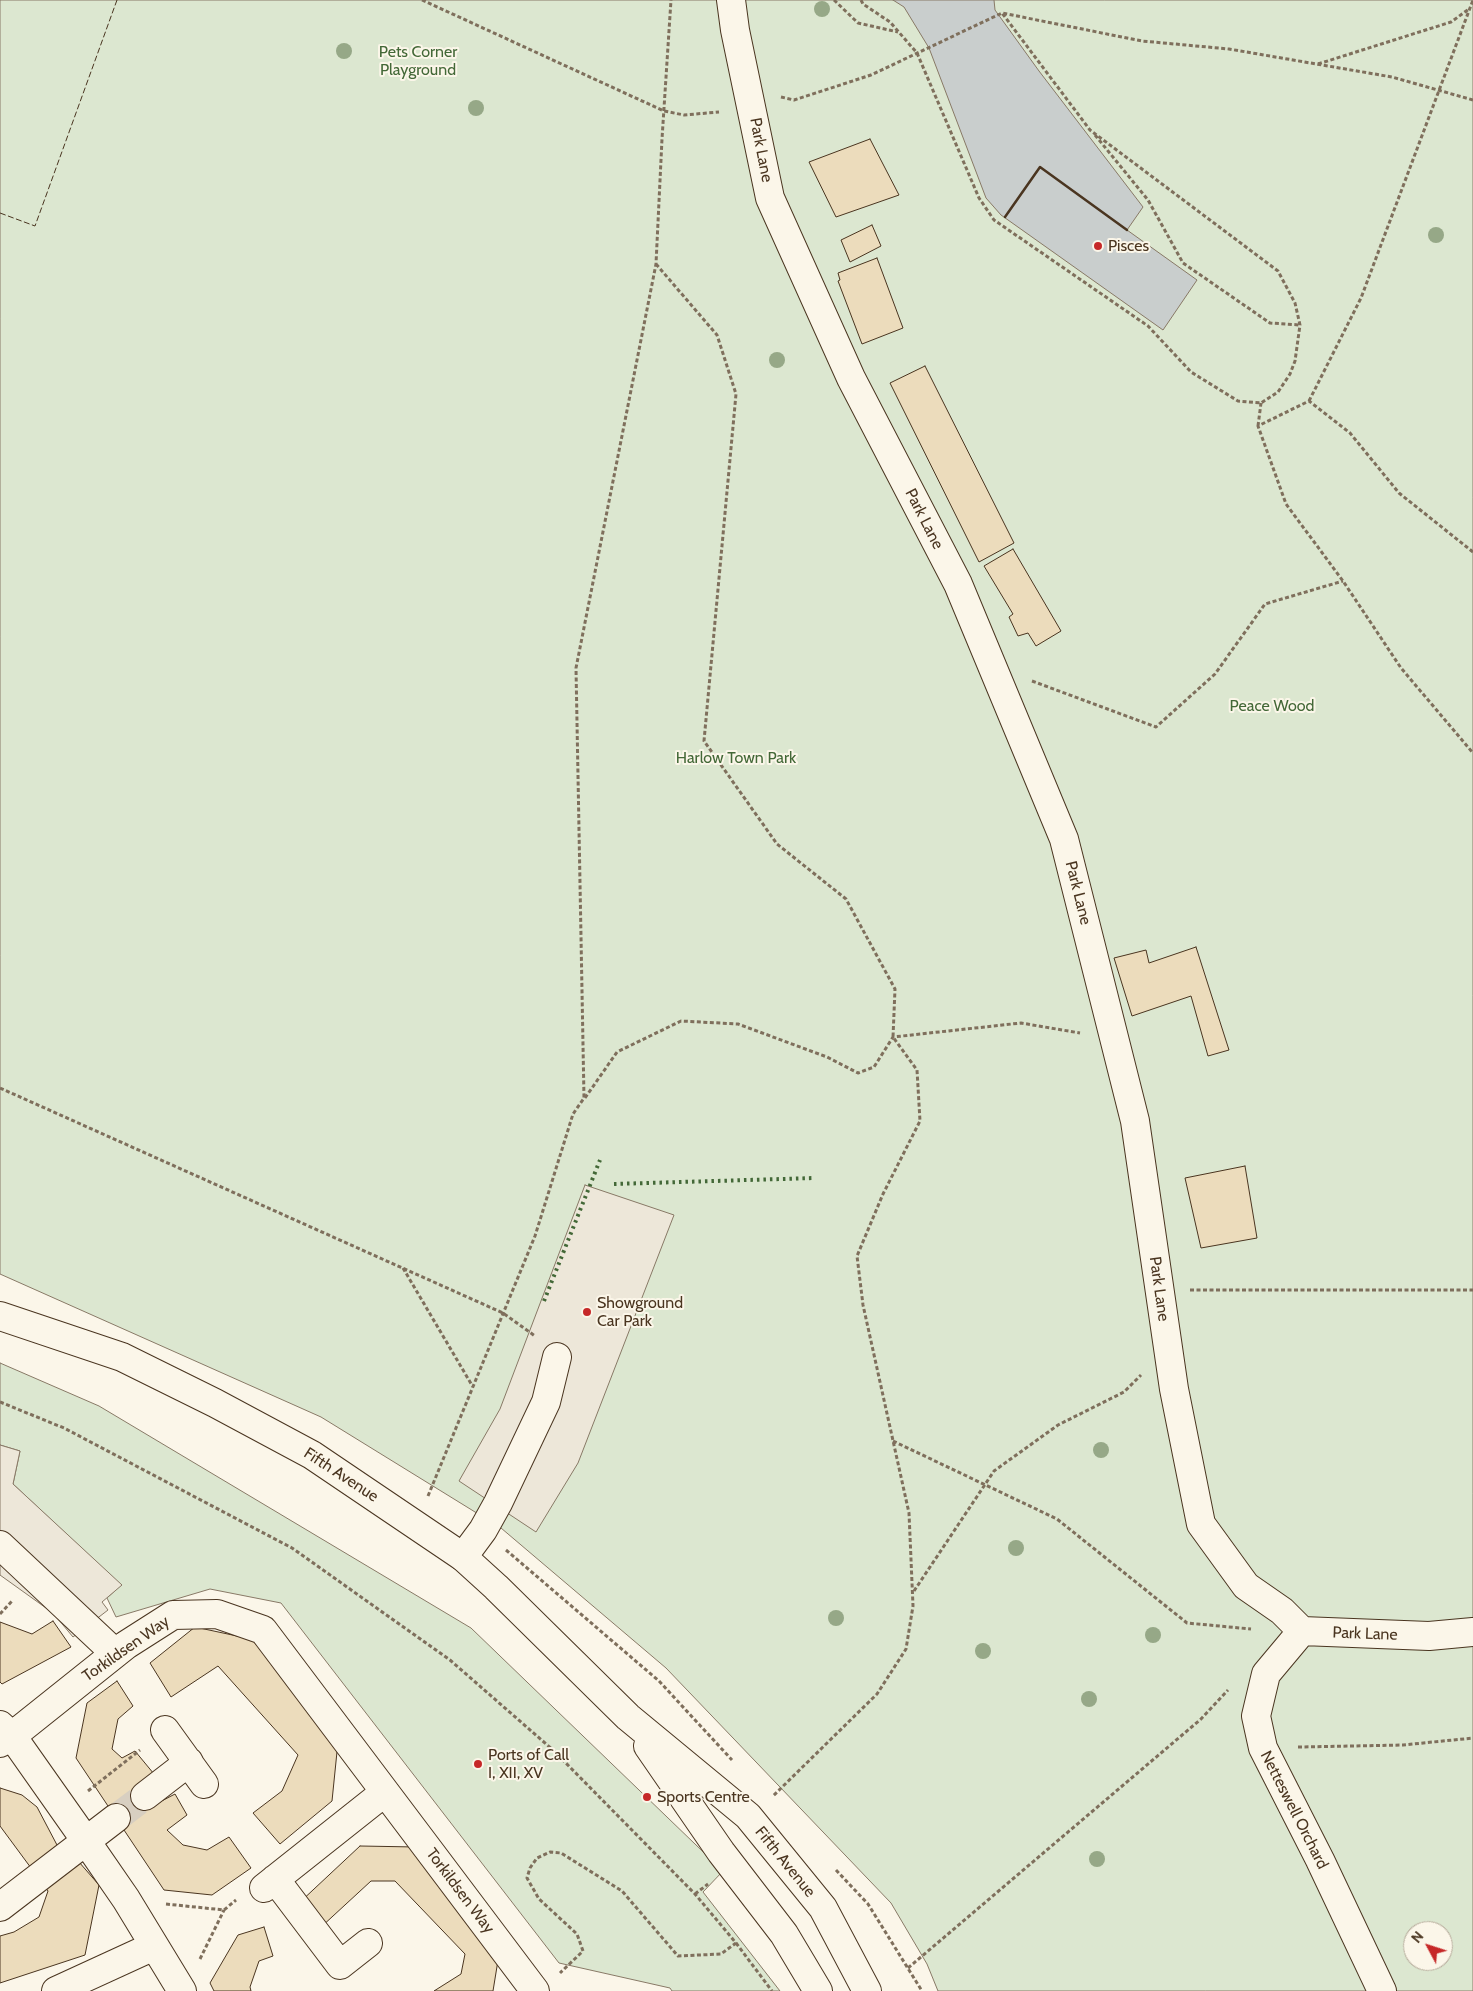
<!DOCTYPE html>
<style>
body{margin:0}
#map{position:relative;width:1473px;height:1991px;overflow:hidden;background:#fbf6e9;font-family:Cabin,sans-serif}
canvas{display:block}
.north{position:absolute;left:1403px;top:1921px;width:50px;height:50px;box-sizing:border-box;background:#fbf6e9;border:1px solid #b4a999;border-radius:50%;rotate:310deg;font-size:14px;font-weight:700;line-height:20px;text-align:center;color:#4a3520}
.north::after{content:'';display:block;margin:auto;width:18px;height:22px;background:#c62828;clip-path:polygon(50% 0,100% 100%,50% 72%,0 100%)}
</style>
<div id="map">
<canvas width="1473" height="1991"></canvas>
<div class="north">N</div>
</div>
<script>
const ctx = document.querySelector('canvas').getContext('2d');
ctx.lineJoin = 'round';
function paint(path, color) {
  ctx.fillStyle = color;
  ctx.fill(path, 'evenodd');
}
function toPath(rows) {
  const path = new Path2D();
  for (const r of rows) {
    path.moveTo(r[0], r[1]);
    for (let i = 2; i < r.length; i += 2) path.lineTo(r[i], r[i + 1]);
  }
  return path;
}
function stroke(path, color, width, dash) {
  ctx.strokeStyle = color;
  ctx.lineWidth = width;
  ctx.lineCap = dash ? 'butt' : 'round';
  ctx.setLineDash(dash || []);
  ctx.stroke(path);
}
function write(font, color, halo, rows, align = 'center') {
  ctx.font = font + ' Cabin,sans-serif';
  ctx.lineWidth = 4;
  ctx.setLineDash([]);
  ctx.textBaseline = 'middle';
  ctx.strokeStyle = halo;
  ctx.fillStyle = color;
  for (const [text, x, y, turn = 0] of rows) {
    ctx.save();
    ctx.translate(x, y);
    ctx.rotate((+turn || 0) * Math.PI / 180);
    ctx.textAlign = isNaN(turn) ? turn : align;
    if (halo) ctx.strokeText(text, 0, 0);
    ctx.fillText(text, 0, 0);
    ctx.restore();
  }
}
const green = toPath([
 [0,0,1473,0,1473,1991,938,1991,927,1964,891,1903,666,1668,501,1528,321,1417,0,1274,0,0],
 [1413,1931,1443,1931,1443,1961,1413,1961,1413,1931],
 [0,1363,99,1406,471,1628,723,1871,703,1892,780,1991,672,1991,670,1988,559,1963,281,1603,210,1589,116,1617,107,1598,121,1585,13,1484,20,1451,0,1445,0,1363]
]);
const parking = toPath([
 [585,1185,674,1215,578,1463,536,1532,459,1481,500,1409,585,1185],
 [0,1445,20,1451,13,1484,122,1585,102,1602,108,1610,73,1637,53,1613,0,1575,0,1445]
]);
const water = toPath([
 [893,0,994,0,995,10,1039,71,1143,207,1127,230,1197,280,1163,330,1001,215,986,198,929,48,904,7,893,0]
]);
const building = toPath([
 [870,139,899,195,836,217,809,162,870,139],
 [872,225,881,246,850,262,841,240,872,225],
 [877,258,903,328,862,344,838,281,840,280,838,273,877,258],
 [925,366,1014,543,979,562,890,383,925,366],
 [1013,549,1061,631,1036,646,1028,633,1018,636,1009,617,1013,614,984,566,1013,549],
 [1196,947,1229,1050,1208,1056,1191,996,1132,1016,1114,958,1146,950,1149,963,1196,947],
 [1245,1166,1257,1238,1201,1248,1185,1178,1245,1166],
 [53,1621,71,1647,2,1684,0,1682,0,1622,32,1634,53,1621],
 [195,1627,251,1639,339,1732,332,1801,280,1844,253,1813,282,1791,298,1755,218,1666,171,1697,150,1663,195,1627],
 [117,1681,133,1706,118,1719,112,1749,122,1758,135,1751,154,1774,154,1805,175,1794,187,1815,167,1830,183,1845,207,1850,229,1837,251,1868,212,1895,164,1890,76,1758,87,1703,117,1681],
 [0,1788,22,1795,37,1807,57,1845,79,1862,99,1885,85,1955,0,1983,0,1936,14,1932,39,1917,48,1891,0,1826,0,1788],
 [360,1846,416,1847,500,1948,493,1991,434,1991,461,1974,465,1954,395,1881,371,1881,320,1928,298,1904,360,1846],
 [264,1927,273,1956,259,1961,250,1987,251,1991,214,1991,210,1983,238,1935,264,1927]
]);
const minorTunnel = toPath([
 [116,1818,145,1796]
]);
const path = toPath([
 [422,0,664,111,684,115,719,112],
 [834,0,858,23,898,32],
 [861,0,863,4,890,22,917,53,979,198,994,220,1148,326,1191,372,1238,401,1261,403,1278,392,1290,374,1295,361,1300,325,1295,303,1278,271,1090,130,1002,13],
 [1318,64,1451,22,1469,9],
 [781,97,794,100,871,75,1002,13,1142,41,1229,49,1392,77,1473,100],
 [1095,135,1148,200,1183,263,1270,323,1300,325],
 [656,264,717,335,736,394,704,741,777,844,846,899,895,989,893,1037,917,1070,920,1121,883,1194,857,1256,863,1305,909,1513,913,1606,906,1649,877,1694,773,1796],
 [1309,401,1361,298,1473,0],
 [1258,426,1261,403],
 [1473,552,1399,493,1350,433,1309,401,1258,426,1286,504,1343,581,1401,668,1473,753],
 [1032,681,1156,727,1215,674,1265,604,1343,581],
 [0,1088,503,1313,535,1336],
 [585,1098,617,1052,681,1021,738,1024,827,1057,858,1073,874,1067,893,1037,1021,1023,1080,1033],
 [403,1268,473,1387],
 [1190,1290,1473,1290],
 [0,1402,64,1428,292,1548,450,1660,553,1750,695,1894,736,1943,721,1954,678,1956,622,1891,561,1853,550,1852,537,1858,530,1868,527,1878,539,1899,577,1934,583,1951,560,1973],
 [893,1441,1057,1519,1187,1623,1251,1629],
 [428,1496,535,1236,573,1114,584,1098,576,668,656,264,662,139,671,0],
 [506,1550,659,1681,732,1760],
 [914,1591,994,1471,1058,1425,1124,1392,1141,1375],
 [0,1614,13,1600],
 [1298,1747,1403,1745,1473,1738],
 [88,1791,140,1750],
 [836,1870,868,1904,922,1991],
 [695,1894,708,1884],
 [166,1904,224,1910,236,1900],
 [736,1943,772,1991],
 [200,1959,224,1910],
 [908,1968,1201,1719,1228,1690]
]);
const minor = toPath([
 [731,0,735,30,770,198,851,378,958,584,1064,839,1135,1121,1174,1389,1201,1524,1246,1586,1282,1611,1302,1631,1429,1636,1473,1632],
 [0,1545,115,1653],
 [463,1557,483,1530,498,1503,546,1402,557,1357],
 [1302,1631,1266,1674,1256,1716,1263,1748,1320,1860,1382,1991],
 [0,1725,12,1736,86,1841,126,1899,182,1991],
 [165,1730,204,1784],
 [0,1743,12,1736,126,1645,173,1615,217,1614,263,1630,535,1991],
 [145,1796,189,1762],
 [275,1879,340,1965,368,1943],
 [264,1888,385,1792],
 [0,1907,116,1818],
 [56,1991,154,1946]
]);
const major = toPath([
 [0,1316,122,1357,215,1403,312,1455,463,1557,496,1587,628,1717,748,1816,823,1908,867,1991],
 [648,1746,721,1852,784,1934,818,1991]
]);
const hedge = toPath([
 [614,1184,815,1178],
 [544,1301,600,1160]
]);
const fence = toPath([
 [0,213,35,226,117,0]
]);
const wall = toPath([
 [1005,217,1040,167,1127,230]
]);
const trees = [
 [822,9],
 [344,51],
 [476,108],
 [1436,235],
 [777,360],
 [1101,1450],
 [1016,1548],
 [836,1618],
 [1153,1635],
 [983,1651],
 [1089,1699],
 [1097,1859]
];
const markers = [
 [1098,246,5,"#c62828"],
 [587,1312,5,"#c62828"],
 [478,1764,5,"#c62828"],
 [647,1797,5,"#c62828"]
];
const parkNames = [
 ["Pets Corner",418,52],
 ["Playground",418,70],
 ["Peace Wood",1272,706],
 ["Harlow Town Park",736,758]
];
const streetNames = [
 ["Park Lane",761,150,79],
 ["Park Lane",924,519,63],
 ["Park Lane",1078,893,76],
 ["Park Lane",1159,1289,82],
 ["Fifth Avenue",341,1475,33],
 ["Park Lane",1365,1634,2],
 ["Torkildsen Way",126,1649,-35],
 ["Netteswell Orchard",1294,1810,63],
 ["Fifth Avenue",785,1862,51],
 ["Torkildsen Way",460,1891,53]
];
const poiNames = [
 ["Pisces",1108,246],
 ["Showground",597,1303],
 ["Car Park",597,1321],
 ["Ports of Call",488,1755],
 ["I, XII, XV",488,1773],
 ["Sports Centre",657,1797]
];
paint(green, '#dce7d0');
stroke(green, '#887966', 1);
paint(parking, '#ede7d9');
stroke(parking, '#887966', 1);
paint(water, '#c9cecd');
stroke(water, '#887966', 1);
paint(building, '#ecdcbc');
stroke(building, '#4a3520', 1);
stroke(minorTunnel, '#d8cfc1', 28, [28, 14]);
stroke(minor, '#4a3520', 30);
stroke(major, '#4a3520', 30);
stroke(path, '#7f6f5c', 3, [4, 2.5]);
stroke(minor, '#fbf6e9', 28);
stroke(major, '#fbf6e9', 28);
stroke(hedge, '#436837', 4, [2.5, 4]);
stroke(fence, '#4a3520', 1, [6, 2.5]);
stroke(wall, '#4a3520', 2.5);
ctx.fillStyle = '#96a887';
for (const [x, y] of trees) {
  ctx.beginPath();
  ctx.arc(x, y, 8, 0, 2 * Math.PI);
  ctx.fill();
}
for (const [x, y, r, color] of markers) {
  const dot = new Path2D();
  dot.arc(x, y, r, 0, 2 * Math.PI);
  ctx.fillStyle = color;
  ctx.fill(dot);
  stroke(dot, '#fbf6e9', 2);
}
write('16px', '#436837', '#fbf6e9', parkNames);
write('16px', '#4a3520', '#fbf6e9', streetNames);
write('16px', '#4a3520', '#fbf6e9', poiNames, 'left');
</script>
